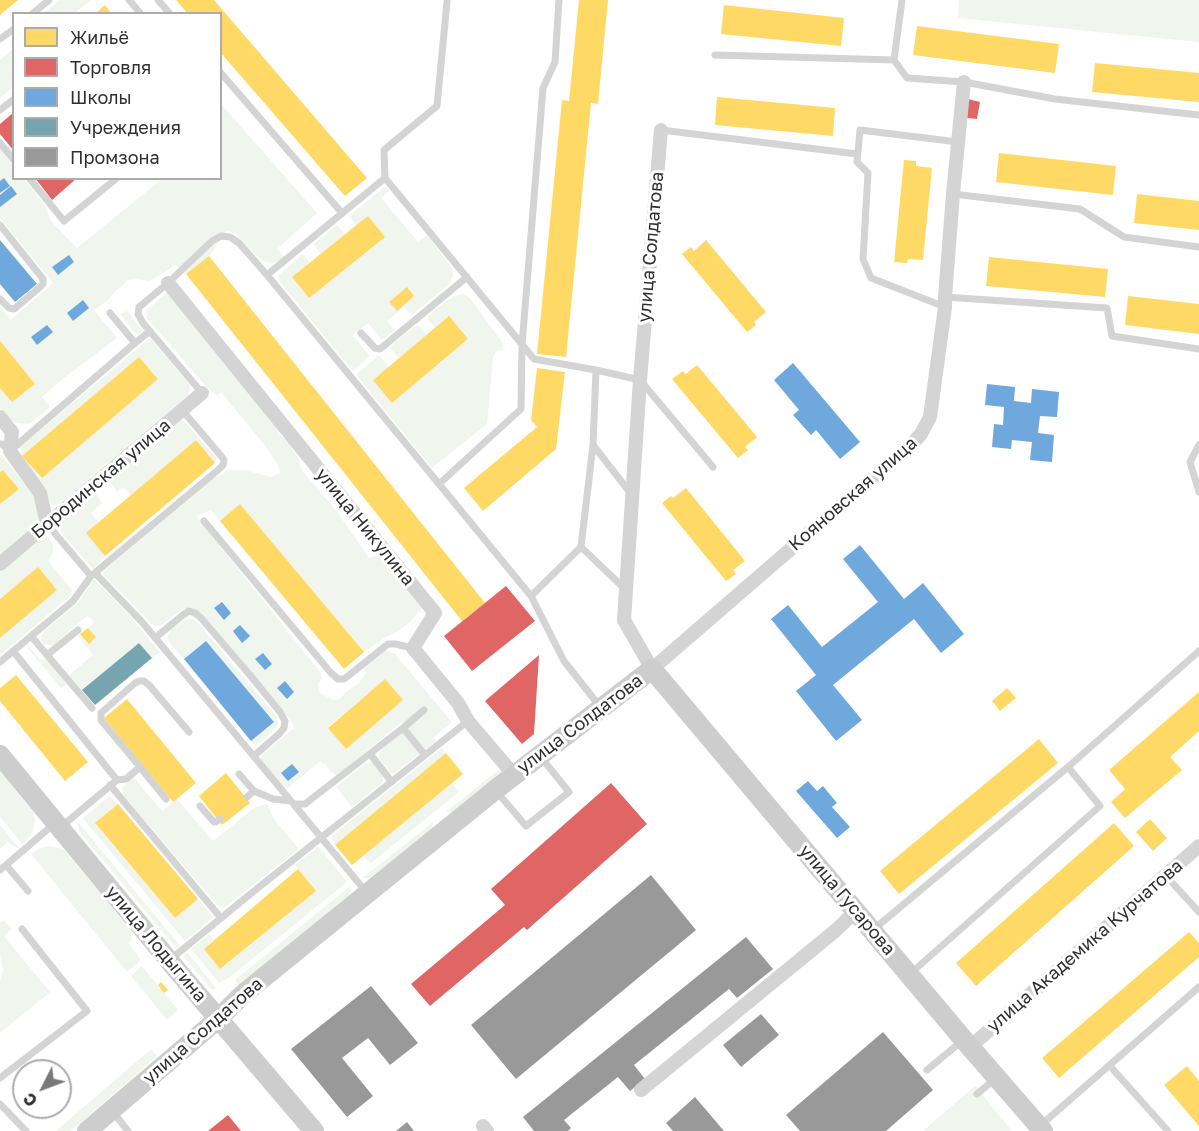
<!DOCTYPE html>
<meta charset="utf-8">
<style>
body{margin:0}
#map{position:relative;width:1199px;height:1131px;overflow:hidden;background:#fff;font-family:"Golos Text",sans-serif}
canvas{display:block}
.legend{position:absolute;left:12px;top:12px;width:210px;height:168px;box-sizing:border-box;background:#fff;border:2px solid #acacac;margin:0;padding:8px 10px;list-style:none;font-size:18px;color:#2f2f2f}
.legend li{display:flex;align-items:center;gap:12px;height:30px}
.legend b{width:30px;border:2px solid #acacac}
.north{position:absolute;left:12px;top:1059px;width:60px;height:60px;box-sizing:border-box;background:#fff;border:2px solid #acacac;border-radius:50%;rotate:228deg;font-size:16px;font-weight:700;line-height:24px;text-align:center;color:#2f2f2f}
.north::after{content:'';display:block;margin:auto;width:21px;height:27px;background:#787878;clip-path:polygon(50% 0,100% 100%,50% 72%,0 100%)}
</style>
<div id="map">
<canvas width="1199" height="1131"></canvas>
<ul class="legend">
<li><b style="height:16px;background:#ffd966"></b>Жильё</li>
<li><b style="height:16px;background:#e06666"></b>Торговля</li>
<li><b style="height:16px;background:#6fa8dc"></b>Школы</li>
<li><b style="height:16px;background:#76a5af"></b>Учреждения</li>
<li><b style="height:16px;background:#999"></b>Промзона</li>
</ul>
<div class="north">С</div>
</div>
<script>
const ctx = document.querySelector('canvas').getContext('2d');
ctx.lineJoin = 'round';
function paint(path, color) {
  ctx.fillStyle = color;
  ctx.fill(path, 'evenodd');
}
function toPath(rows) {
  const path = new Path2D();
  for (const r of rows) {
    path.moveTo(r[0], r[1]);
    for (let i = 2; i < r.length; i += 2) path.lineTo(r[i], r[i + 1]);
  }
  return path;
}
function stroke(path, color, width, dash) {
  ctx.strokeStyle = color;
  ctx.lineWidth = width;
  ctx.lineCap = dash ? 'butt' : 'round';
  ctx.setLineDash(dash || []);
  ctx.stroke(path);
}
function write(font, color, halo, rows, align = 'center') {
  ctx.font = font + ' "Golos Text",sans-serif';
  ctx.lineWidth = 6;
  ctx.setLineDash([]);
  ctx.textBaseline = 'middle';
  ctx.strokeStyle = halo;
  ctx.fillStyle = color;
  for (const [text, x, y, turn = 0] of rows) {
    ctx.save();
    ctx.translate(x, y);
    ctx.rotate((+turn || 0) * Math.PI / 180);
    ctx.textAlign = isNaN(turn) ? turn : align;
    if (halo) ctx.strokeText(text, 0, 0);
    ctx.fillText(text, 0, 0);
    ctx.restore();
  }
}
const green = toPath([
 [60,0,91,0,75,13,44,13],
 [959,0,1199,0,1199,42,958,18],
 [13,49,13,87,0,98,0,60],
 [221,104,317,213,277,249,284,257,275,263,265,262,257,256,237,235,227,230,209,256,186,274,176,265,149,281,137,279,128,280,116,291,108,300,94,310,117,338,60,381,42,397,50,407,32,422,27,424,16,423,9,419,0,408,0,307,11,320,53,283,0,218,0,148,13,165,14,178,24,179,47,208,50,220,77,248,162,179,220,178],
 [385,187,390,190,381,198,418,242,427,235,452,268,453,275,449,284,412,315,404,307,387,321,395,330,384,339,381,339,368,323,352,335,370,356,353,371,280,282,278,276,281,273,303,254,310,263,321,254,314,244,337,225,345,234,356,225,349,216],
 [168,291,272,420,280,435,289,443,299,460,302,471,335,509,369,558,378,556,386,561,408,586,422,608,410,622,397,632,386,637,364,652,240,504,220,521,211,510,196,516,320,672,322,678,318,685,320,693,333,700,340,699,346,692,359,683,366,673,364,668,381,654,385,651,394,653,452,722,434,737,436,741,425,750,402,722,337,775,332,773,326,765,320,761,288,788,282,785,261,760,262,755,294,728,293,723,197,611,187,608,181,610,160,626,155,626,150,623,138,609,103,574,104,571,210,481,228,470,245,470,270,477,280,473,279,467,270,452,222,393,217,395,211,392,147,318,146,311],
 [385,679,346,748,345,748,328,727],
 [462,294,469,297,502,342,504,350,497,351,493,356,487,424,432,468,357,376,357,374,378,356,381,357,389,367,373,380,393,402,468,340,435,328,428,320,429,316,445,302,455,296],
 [127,311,142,331,137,335,120,314],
 [415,326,419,326,427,335,399,358,390,348,392,345],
 [150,338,189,384,190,390,188,395,59,504,54,505,51,504,39,480,22,456,20,447],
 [139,357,158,379,41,478,23,456],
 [182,419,217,458,215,463,196,440,131,495,123,487,117,492,109,480],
 [0,454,34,494,39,518,36,524,0,555,0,504,19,488,3,470,0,472],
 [95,492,102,503,91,513,99,523,87,533,105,556,93,569,62,533,60,528,60,522],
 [43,536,48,537,53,544,53,552,48,561,72,590,70,596,0,655,0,638,57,590,38,568,0,599,0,572],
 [93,580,95,580,127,613,160,652,152,658,139,643,82,690,69,675,93,655,78,636,80,634,89,644,96,638,88,628,94,622,88,615,53,645,48,645,44,644,42,641,41,637,44,631,79,602],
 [192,619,198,623,277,717,278,724,275,729,256,746,251,741,274,721,206,641,184,659,169,642,168,636,171,630,184,620],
 [29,646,40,660,47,659,67,684,61,688,27,647],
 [404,732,421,753,393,774,391,773,382,762,379,759,379,754,384,747],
 [442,748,446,753,335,845,332,839,332,836],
 [370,762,373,763,383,775,383,782,352,807,336,787,366,763],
 [501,768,504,771,452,812,446,812],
 [0,771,34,813,35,821,32,833,23,845,0,817],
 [133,777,162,811,177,799,213,841,254,808,267,804,274,819,299,849,225,907,221,908,218,906,124,796,122,788],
 [452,783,459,792,371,863,364,856,352,865],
 [110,796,118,804,95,824,175,918,198,899,213,917,185,941,83,818],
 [433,822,433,828,370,878,362,878],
 [79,823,180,946,177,949,79,831,78,825],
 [0,825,19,848,17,848,8,842,0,849],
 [47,846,55,847,64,850,131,930,131,940,128,943,141,960,127,972,31,854,38,849],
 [318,846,347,882,230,977,219,983,191,949,209,934,214,940,204,949,221,969,315,891,295,865],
 [350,886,351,890,348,896,239,986,235,980],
 [4,920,12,929,4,936,50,992,0,1033,0,982,3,970,0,955,0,923],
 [187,952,216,988,212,990,183,956],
 [142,966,178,1010,167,1020,131,976],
 [151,1049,157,1056,71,1131,56,1131],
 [975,1086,1012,1131,923,1131]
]);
const homes = toPath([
 [0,0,18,0,0,15],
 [176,0,214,0,367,178,345,196,220,52,220,14,188,14],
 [579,0,608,0,598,104,591,103,566,357,537,354,562,100,569,101],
 [105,5,112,14,95,14],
 [724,5,844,18,841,46,721,34],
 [917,26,1059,44,1055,73,913,55],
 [1095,63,1199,73,1199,102,1092,92],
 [717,97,835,108,833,136,715,125],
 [999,153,1116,166,1113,195,996,182],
 [904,160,916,161,916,166,932,168,923,260,908,259,907,263,894,262],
 [1137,194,1199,201,1199,230,1134,223],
 [368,216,385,237,309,298,292,277],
 [706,240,766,312,754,322,756,325,747,332,682,254,691,247,694,251],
 [209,256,485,603,462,621,186,274],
 [989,257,1108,269,1105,297,986,286],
 [407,287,414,296,397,311,389,302],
 [1128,296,1199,304,1199,334,1125,325],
 [449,316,468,339,392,403,373,380],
 [0,341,35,384,12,402,0,388],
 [139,357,158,379,42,478,22,456],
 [697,365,757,437,745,447,748,450,738,458,672,379,683,371,686,374],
 [537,368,565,372,556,449,483,511,464,488,537,427,531,420],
 [196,440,215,463,105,556,86,533],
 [3,470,19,489,0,504,0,472],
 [686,488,745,561,733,570,736,574,726,581,662,503,671,496,673,498],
 [240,504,364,652,344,669,220,521],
 [38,567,57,590,0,638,0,599],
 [88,628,96,637,89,644,80,634],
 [16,675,88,762,65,781,0,701,0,688],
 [385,679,403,700,346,749,328,728],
 [1007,688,1016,698,1000,711,992,701],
 [1199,692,1199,731,1170,757,1182,770,1125,818,1111,802,1125,789,1109,770],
 [127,699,196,783,173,802,104,718],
 [1039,739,1058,763,899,894,880,871],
 [446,753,463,774,352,865,335,845],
 [226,773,250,803,222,825,199,796],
 [118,804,198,899,175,918,95,823],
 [1150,819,1167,838,1153,851,1136,832],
 [1114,823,1134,846,976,986,956,963],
 [298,869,316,891,220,969,204,949],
 [1189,932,1199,943,1199,957,1059,1078,1042,1058],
 [161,982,168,990,164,993,158,985],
 [1187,1066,1199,1081,1199,1126,1164,1085]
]);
const shops = toPath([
 [968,99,980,102,977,119,967,118],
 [14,112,14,151,0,134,0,124],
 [35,178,77,178,52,200],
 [506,586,535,621,472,671,444,636],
 [539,655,534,734,522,744,485,701],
 [611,783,647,824,527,930,524,927,430,1006,411,984,505,905,491,889],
 [228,1115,241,1131,208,1131]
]);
const schools = toPath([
 [4,178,10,186,0,193,0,181],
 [11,186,17,194,0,207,0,195],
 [0,240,37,284,15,302,0,284],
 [69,255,74,262,58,275,52,267],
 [83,300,89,308,73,321,67,313],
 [47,325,53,332,37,345,31,337],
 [793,363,860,442,840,459,816,430,811,435,793,415,799,410,774,380],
 [987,384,1015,387,1014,401,1031,403,1032,389,1059,392,1057,417,1040,416,1038,433,1054,435,1052,462,1030,460,1032,442,1012,440,1011,449,992,447,994,424,1003,425,1004,407,985,405],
 [860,545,904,599,923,583,964,634,941,653,914,619,833,685,862,720,836,741,796,691,816,675,771,619,788,605,822,647,878,602,843,559],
 [222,602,231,613,224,620,214,608],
 [240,625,250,636,242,643,233,631],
 [206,641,274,722,251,741,184,659],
 [263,653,272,664,265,670,255,659],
 [285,681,294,692,287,699,277,688],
 [292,764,299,772,288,781,281,773],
 [808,781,817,791,823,786,837,803,832,807,850,827,837,838,796,791]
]);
const public = toPath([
 [139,643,152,658,95,705,82,690]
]);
const industry = toPath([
 [651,875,696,930,516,1079,471,1025],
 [746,937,773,969,737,998,729,989,634,1065,645,1079,630,1091,618,1077,564,1120,571,1128,568,1131,534,1131,523,1117],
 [371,986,418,1043,390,1065,368,1038,342,1058,373,1096,347,1117,291,1049],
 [761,1014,779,1035,741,1067,723,1045],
 [883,1032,933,1090,886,1131,800,1131,786,1115],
 [695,1097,724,1131,673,1131,666,1123],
 [407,1122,414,1131,396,1131]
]);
const lane = toPath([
 [129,0,141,14],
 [158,0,170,14],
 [559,0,555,62,543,88,522,345,521,409,439,484,531,596,581,547,626,590],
 [447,2,437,106,384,150,385,178,534,359,596,370,640,380,713,467],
 [32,14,49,0],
 [0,39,14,29],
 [715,55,894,60,907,78,964,82,1055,99,1199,115],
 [894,60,902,0],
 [220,72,342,213],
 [0,110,14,99],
 [661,130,857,154],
 [0,143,14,160],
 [29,178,64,221,117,178],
 [953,194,1080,209,1124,237,1199,247],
 [0,225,43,279,43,284,39,288,14,309,9,308,0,299],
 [267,275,385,178],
 [945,297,1107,308,1112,336,1199,349],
 [945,307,871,278,863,259,868,173,857,162,860,130,958,142],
 [361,333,375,348,380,349,467,277],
 [135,343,150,331],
 [596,370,593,445,632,495],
 [202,393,143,323,138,314,139,307,168,283,212,241,221,236,230,237,239,243,267,275,439,484],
 [0,444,2,444,10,451,135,343,110,313],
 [1199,445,1190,462,1199,492],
 [204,521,331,673,338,679,344,679,348,676,388,644,395,644,413,648],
 [47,524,91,576,218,470,223,465,224,460,222,457,182,410],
 [581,547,593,445],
 [95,573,142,622,291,801],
 [531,596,564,661,601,708],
 [31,636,47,655,78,630],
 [155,638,183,615,189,611,195,613,201,618,249,674,280,712,285,721,284,728,279,734,254,756],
 [13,651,117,780,62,826],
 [47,655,92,708],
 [0,662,73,601,91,576],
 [403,728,424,710],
 [370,754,392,782],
 [140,767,166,799],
 [1068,767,1199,651],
 [239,774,254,791,273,799,291,801,367,893],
 [117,780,126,779,140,767,101,720,101,713,135,683,139,681,144,681,149,685,189,732],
 [110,785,221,918],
 [497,792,526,826,569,792,540,756],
 [247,797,254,791],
 [294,804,305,804,403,728,425,755],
 [200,806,214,822,216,822,220,819],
 [6,865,28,891],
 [0,870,54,824],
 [1166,876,1199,912],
 [874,929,1068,767,1100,806,911,973],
 [171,959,259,887,468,721],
 [1110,1066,1168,1131],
 [927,1070,962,1041],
 [0,1078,87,1011,22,929],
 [977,1094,995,1079],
 [0,1104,26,1131],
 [113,1112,128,1131],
 [1041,1125,1199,987]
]);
const street = toPath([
 [661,130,640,380,624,620,652,669,911,445,921,434,930,417,945,307,945,297,953,194,964,82],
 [168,283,435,613,413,648,458,703,468,721,514,775],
 [0,417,12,432,10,451,40,493,47,524],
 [0,564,202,393],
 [970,1047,1199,846],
 [641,1090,835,931,856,911],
 [483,1126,487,1131]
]);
const secondary = toPath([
 [0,755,176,969,314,1131],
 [87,1131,218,1019,242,995,495,790,652,669,964,1040,1043,1131]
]);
const streetNames = [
 ["улица Солдатова",651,247,-85],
 ["Бородинская улица",101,479,-40],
 ["Кояновская улица",853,494,-41],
 ["улица Никулина",365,527,51],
 ["улица Солдатова",580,724,-37],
 ["улица Гусарова",847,900,50],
 ["улица Лодыгина",156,944,50],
 ["улица Академика Курчатова",1085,946,-41],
 ["улица Солдатова",203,1031,-41]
];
paint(green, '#f0f5ed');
paint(homes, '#ffd966');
paint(shops, '#e06666');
paint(schools, '#6fa8dc');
paint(public, '#76a5af');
paint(industry, '#999');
stroke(lane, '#d4d4d4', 7);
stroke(street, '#d4d4d4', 14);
stroke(secondary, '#cdcdcd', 20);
write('18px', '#2f2f2f', '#fff', streetNames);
</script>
